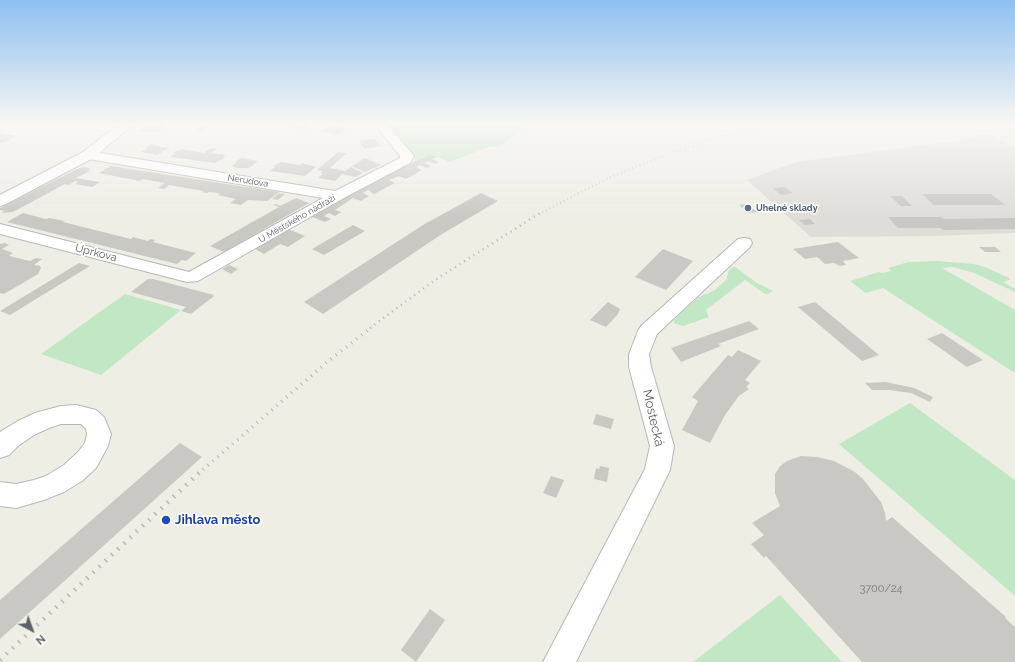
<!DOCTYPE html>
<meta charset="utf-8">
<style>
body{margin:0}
#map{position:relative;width:1015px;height:662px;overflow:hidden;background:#efeee5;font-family:Raleway,sans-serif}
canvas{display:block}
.north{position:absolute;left:12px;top:610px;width:40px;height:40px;-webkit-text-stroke:3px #fff;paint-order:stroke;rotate:139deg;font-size:11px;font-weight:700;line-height:16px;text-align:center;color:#5d6066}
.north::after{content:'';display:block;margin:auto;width:14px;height:18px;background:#5d6066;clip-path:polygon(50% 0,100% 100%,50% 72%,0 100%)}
</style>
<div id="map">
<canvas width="1015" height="662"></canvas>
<div class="north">N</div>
</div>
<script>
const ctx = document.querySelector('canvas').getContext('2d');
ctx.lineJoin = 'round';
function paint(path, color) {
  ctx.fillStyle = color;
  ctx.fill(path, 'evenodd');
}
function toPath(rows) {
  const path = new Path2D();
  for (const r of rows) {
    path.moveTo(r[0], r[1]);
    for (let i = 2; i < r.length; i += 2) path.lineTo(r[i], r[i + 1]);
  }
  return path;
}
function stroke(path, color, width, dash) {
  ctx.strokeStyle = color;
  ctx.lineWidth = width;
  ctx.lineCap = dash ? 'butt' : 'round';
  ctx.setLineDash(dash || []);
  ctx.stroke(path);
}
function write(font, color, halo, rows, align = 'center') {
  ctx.font = font + ' Raleway,sans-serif';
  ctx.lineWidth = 3;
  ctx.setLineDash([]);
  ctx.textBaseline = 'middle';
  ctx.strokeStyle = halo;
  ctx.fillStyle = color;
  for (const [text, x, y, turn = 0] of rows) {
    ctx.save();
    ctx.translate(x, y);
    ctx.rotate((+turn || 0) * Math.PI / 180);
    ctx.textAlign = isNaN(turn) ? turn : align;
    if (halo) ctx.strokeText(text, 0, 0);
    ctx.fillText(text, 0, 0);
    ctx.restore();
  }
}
const industrial = toPath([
 [987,134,1015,147,1015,233,935,236,811,237,747,180,796,162,940,143,955,142]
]);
const green = toPath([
 [386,124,526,124,502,146,489,147,449,162,430,154,416,160],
 [937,261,974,264,985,267,1011,279,1003,282,1015,289,1015,292,974,273,953,267,942,268,1015,310,1015,373,883,288,866,293,850,281,879,272,882,273,891,271,889,268,908,262],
 [734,266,757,283,773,291,768,294,765,294,745,280,706,310,709,317,683,326,674,323,674,320,685,309,699,297,715,290,726,280,729,270],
 [125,294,181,310,101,375,41,354],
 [910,403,1015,480,1015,596,839,444],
 [780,595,842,662,693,662]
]);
const building = toPath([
 [146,124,168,124,158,132,139,132],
 [203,124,213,124,203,131,194,130],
 [288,124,311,124,306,129,304,129,286,126],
 [330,126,338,127,346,129,336,135,320,131],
 [0,133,17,136,9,139,11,140,0,143],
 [370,139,375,139,381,146,365,149,359,141],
 [150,144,158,145,156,146,169,148,157,155,141,152,147,149,144,148,149,146,147,146],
 [211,148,217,149,211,153,226,155,222,158,225,158,215,163,170,157,176,153,173,153,176,151,182,149,204,153],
 [338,152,347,153,330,168,345,171,351,167,363,173,355,177,342,174,335,181,318,178,323,174,321,173,322,171,317,170],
 [430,154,437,157,432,159,439,162,435,164,428,161,424,163,431,166,427,168,420,165,416,167,422,170,406,179,399,176,389,180,395,183,374,194,368,190,363,193,369,196,361,201,353,198,335,210,341,212,335,216,329,213,324,216,331,219,325,222,310,216,350,192],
 [242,158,258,161,249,168,237,168,232,166,237,162,235,161],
 [365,158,370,160,381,165,365,172,352,166],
 [281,162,300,165,302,163,316,167,305,176,270,171,276,166,273,166],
 [111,166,201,180,279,192,267,201,248,200,241,205,230,203,236,199,218,195,220,193,209,192,207,193,202,192,204,191,169,185,164,189,158,188,165,183,142,179,140,181,99,173],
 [84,167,91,169,87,171,90,171,76,178,100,182,92,187,75,184,78,182,75,181,69,185,65,184,13,212,1,213,5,211,0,210,0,208,77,169],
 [785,187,793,193,781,195,773,188],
 [279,193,285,194,278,200,272,199],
 [481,193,498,201,442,234,323,314,304,302,423,225],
 [922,194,991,194,1005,205,934,205],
 [890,196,902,196,912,206,901,206],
 [296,198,309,203,224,252,210,246,279,207,273,205,276,204,280,206],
 [747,204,757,212,748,213,739,205],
 [23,213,46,219,49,218,65,221,63,222,131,239,133,237,148,241,150,239,155,240,153,242,196,253,186,261,182,260,177,264,7,222],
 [888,217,941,217,944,219,1015,218,1015,229,943,230,940,228,898,228],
 [810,219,815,224,805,225,799,220],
 [353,225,365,231,324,255,312,249],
 [288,229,305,236,288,247,280,244,264,254,255,249],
 [838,242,859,258,843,261,846,265,840,266,834,263,825,264,817,257,805,259,793,249],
 [5,243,9,245,2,249,13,253,9,256,30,261,36,258,42,259,34,265,40,266,41,268,38,274,4,294,0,293,0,244],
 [979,247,995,247,1001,252,985,252],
 [663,249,693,261,666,290,635,277],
 [79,263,90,266,10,315,0,311],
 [229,265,238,269,231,274,222,269],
 [148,279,153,279,214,295,212,296,214,296,191,314,181,311,186,307,131,292],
 [608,302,620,309,618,314,606,327,590,320],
 [815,302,879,355,862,361,798,307],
 [749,321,759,329,718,344,721,346,681,362,671,348],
 [942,333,983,360,967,367,927,339],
 [738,350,761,361,745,380,750,383,746,387,749,389,739,396,725,415,710,443,682,430,698,401,692,397,728,355,732,357],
 [886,382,914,388,933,397,930,402,911,393,889,390,872,390,865,383],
 [596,414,614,419,611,429,593,424],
 [180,443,202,457,0,639,0,600],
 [801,456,817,457,834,461,855,472,863,479,881,502,885,513,886,521,892,517,1006,617,1005,618,1015,627,1015,662,862,662,766,556,764,558,751,544,764,535,752,523,780,506,775,493,775,474,780,466,787,461],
 [600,466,609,468,607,482,594,479,596,468,599,469],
 [551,476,564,480,556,498,543,493],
 [430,609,445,620,416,662,401,650]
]);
const minor = toPath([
 [374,124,387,124,414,156,410,163,342,199,198,281,187,282,0,234,0,224,189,272,323,198,88,159,83,158,81,155,83,152,88,151,335,191,400,158,400,156,374,124],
 [744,238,750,239,752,243,750,247,657,334,649,354,651,367,674,446,670,470,576,662,543,662,645,469,650,446,629,367,629,354,638,331,641,326,738,239,744,238],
 [76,405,96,410,104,417,111,434,108,446,96,468,82,481,64,492,44,500,16,508,0,506,0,482,16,484,34,480,46,476,64,465,78,452,85,443,87,434,86,429,81,424,61,424,49,428,34,435,18,446,9,455,0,458,0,432,18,421,35,413,61,406,76,405]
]);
const tertiary = toPath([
 [119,124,134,124,93,158,6,204,0,206,0,195,83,152,119,124]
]);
const railFar3 = toPath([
 [539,214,608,178,676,151,708,140,770,124]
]);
const railFar2 = toPath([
 [370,328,435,280,540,213]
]);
const railFar1 = toPath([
 [198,474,326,363,372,327]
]);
const rail = toPath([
 [0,660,199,473]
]);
const markers = [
 [748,208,4,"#5c6f8a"],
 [166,520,5,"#1a4fb4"]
];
const farStreetnames = [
 ["Nerudova",248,181,9],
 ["U Městského nádraží",297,219,-30]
];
const farServicenames = [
 ["Uhelné sklady",756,208]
];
const streetNames = [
 ["Úprkova",96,253,14]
];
const nearNumbernames = [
 ["3700/24",881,589]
];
const nearStreetnames = [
 ["Mostecká",653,418,77]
];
const nearTransitnames = [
 ["Jihlava město",175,520]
];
paint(industrial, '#deddd7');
paint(green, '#c2e7c5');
paint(building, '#cac8c2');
stroke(minor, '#b6b7bc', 2);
stroke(tertiary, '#b6b7bc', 2);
paint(minor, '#fff');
paint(tertiary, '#fff');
stroke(railFar3, '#b6b7b7', 2, [0.5, 3.5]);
stroke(railFar2, '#b6b7b7', 2.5, [1, 4.5]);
stroke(railFar1, '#b6b7b7', 3.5, [1, 5.5]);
stroke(rail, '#b6b7b7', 4.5, [1.5, 7]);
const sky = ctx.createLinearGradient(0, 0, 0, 217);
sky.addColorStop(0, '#8dbff1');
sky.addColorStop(0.57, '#f8f7f3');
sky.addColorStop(1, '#f8f7f300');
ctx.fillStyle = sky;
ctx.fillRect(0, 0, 1015, 217);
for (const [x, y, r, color] of markers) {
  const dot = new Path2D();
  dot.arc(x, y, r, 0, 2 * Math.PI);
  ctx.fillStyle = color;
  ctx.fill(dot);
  stroke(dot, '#fff', 1.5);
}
write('9px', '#5d6066', '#fff', farStreetnames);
write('bold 9px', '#4e5e75', '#fff', farServicenames, 'left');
write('11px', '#5d6066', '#fff', streetNames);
write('11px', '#787a7d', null, nearNumbernames);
write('13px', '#5d6066', '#fff', nearStreetnames);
write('bold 13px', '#164399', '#fff', nearTransitnames, 'left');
</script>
